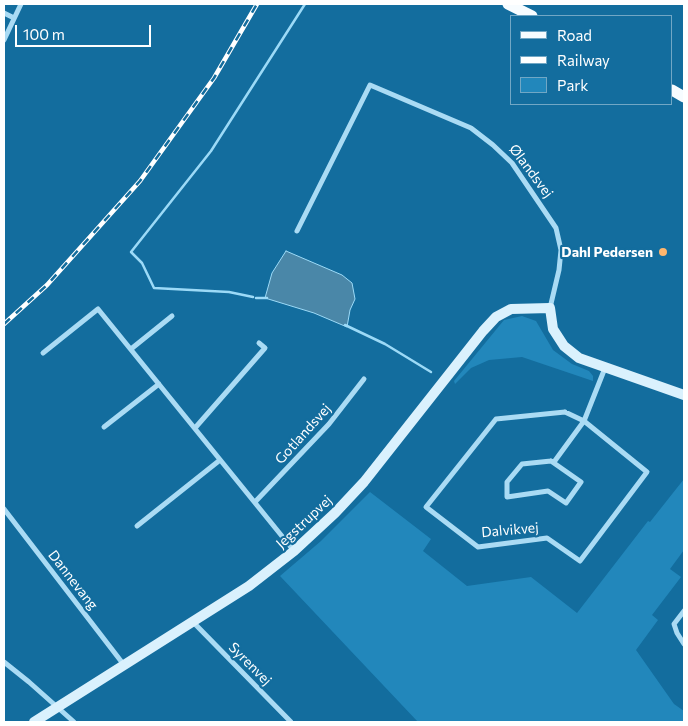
<!DOCTYPE html>
<meta charset="utf-8">
<style>
body{margin:0}
#map{position:relative;width:688px;height:726px;overflow:hidden;background:#136d9e;font-family:Commissioner,sans-serif}
canvas{display:block}
.frame{position:absolute;inset:0;border:5px solid #fff;pointer-events:none}
.legend{position:absolute;left:510px;top:15px;width:162px;height:90px;box-sizing:border-box;background:#136d9e;border:1px solid #71a7c5;margin:0;padding:6px 9px;list-style:none;font-size:15px;color:#fff}
.legend li{display:flex;align-items:center;gap:10px;height:25px}
.legend b{width:25px;border:1px solid #71a7c5}
.scale{position:absolute;left:15px;top:25px;width:136px;height:22px;box-sizing:border-box;border:2px solid #fff;border-top:0;padding-left:6px;font-size:15px;line-height:18px;white-space:nowrap;color:#fff;-webkit-text-stroke:4px #136d9e;paint-order:stroke}
</style>
<div id="map">
<canvas width="688" height="726"></canvas>
<div class="frame"></div>
<ul class="legend">
<li><b style="height:6px;background:#f7fcff"></b>Road</li>
<li><b style="height:6px;background:#fff"></b>Railway</li>
<li><b style="height:14px;background:#2287bb"></b>Park</li>
</ul>
<div class="scale">100 m</div>
</div>
<script>
const ctx = document.querySelector('canvas').getContext('2d');
ctx.lineJoin = 'round';
function paint(path, color) {
  ctx.fillStyle = color;
  ctx.fill(path, 'evenodd');
}
function toPath(rows) {
  const path = new Path2D();
  for (const r of rows) {
    path.moveTo(r[0], r[1]);
    for (let i = 2; i < r.length; i += 2) path.lineTo(r[i], r[i + 1]);
  }
  return path;
}
function stroke(path, color, width, dash) {
  ctx.strokeStyle = color;
  ctx.lineWidth = width;
  ctx.lineCap = dash ? 'butt' : 'round';
  ctx.setLineDash(dash || []);
  ctx.stroke(path);
}
function write(font, color, halo, rows, align = 'center') {
  ctx.font = font + ' Commissioner,sans-serif';
  ctx.lineWidth = 4.5;
  ctx.setLineDash([]);
  ctx.textBaseline = 'middle';
  ctx.strokeStyle = halo;
  ctx.fillStyle = color;
  for (const [text, x, y, turn = 0] of rows) {
    ctx.save();
    ctx.translate(x, y);
    ctx.rotate((+turn || 0) * Math.PI / 180);
    ctx.textAlign = isNaN(turn) ? turn : align;
    if (halo) ctx.strokeText(text, 0, 0);
    ctx.fillText(text, 0, 0);
    ctx.restore();
  }
}
const green = toPath([
 [522,316,536,321,553,350,572,364,589,371,593,376,593,381,522,357,489,360,471,368,455,384,454,381,504,320],
 [684,479,684,550,670,569,681,577,652,615,658,620,636,650,674,704,684,711,684,722,418,722,280,576,321,541,370,492,431,539,423,551,467,586,531,577,577,613,648,521,650,522]
]);
const water = toPath([
 [286,251,342,275,352,283,355,299,350,310,347,327,314,313,265,298,272,273,286,251]
]);
const stream = toPath([
 [253,297,229,292,154,288,142,263,131,252,211,151,305,4],
 [256,298,267,298],
 [345,325,385,344,431,372]
]);
const street = toPath([
 [4,13,14,18],
 [4,40,21,4],
 [297,231,370,85,471,128,493,145,512,163,556,228,561,250,559,270,550,308],
 [131,349,172,316],
 [43,353,98,309,294,551],
 [565,412,584,421,647,472,580,561,547,538,478,547,426,507,496,419,565,412],
 [104,427,159,384],
 [195,428,265,348,259,343],
 [551,461,581,482,566,503,548,491,507,497,507,482,522,464,551,461],
 [554,462,584,421,605,368],
 [255,502,329,424,364,379],
 [4,509,124,665],
 [137,526,220,460],
 [684,611,674,624,677,633,684,644],
 [193,622,291,722],
 [4,662,29,682,74,722]
]);
const secondary = toPath([
 [34,722,249,586,294,551,335,513,364,482,483,331,496,317,511,309,550,308,553,329,564,346,579,358,684,395]
]);
const primary = toPath([
 [508,4,532,16],
 [672,90,684,97]
]);
const rail = toPath([
 [4,324,47,285,140,181,214,78,257,4]
]);
const markers = [
 [663,252,5,"#ffb66d"]
];
const streetNames = [
 ["Ølandsvej",531,171,53],
 ["Gotlandsvej",303,434,-48],
 ["Jegstrupvej",304,522,-43],
 ["Dalvikvej",510,530,-5],
 ["Dannevang",73,580,52],
 ["Syrenvej",250,664,45]
];
const poiNames = [
 ["Dahl Pedersen",653,252]
];
paint(green, '#2287bb');
paint(water, '#4a87a8');
stroke(water, '#9cdaf7', 1);
stroke(stream, '#9cdaf7', 2.5);
stroke(street, '#aadbf4', 5);
stroke(secondary, '#daf1fd', 10);
stroke(primary, '#f7fcff', 11);
stroke(rail, '#fff', 4.5);
stroke(rail, '#136d9e', 2.5, [8]);
for (const [x, y, r, color] of markers) {
  const dot = new Path2D();
  dot.arc(x, y, r, 0, 2 * Math.PI);
  ctx.fillStyle = color;
  ctx.fill(dot);
  stroke(dot, '#136d9e', 2);
}
write('14px', '#fff', '#136d9e', streetNames);
write('bold 14px', '#fff', '#136d9e', poiNames, 'right');
</script>
